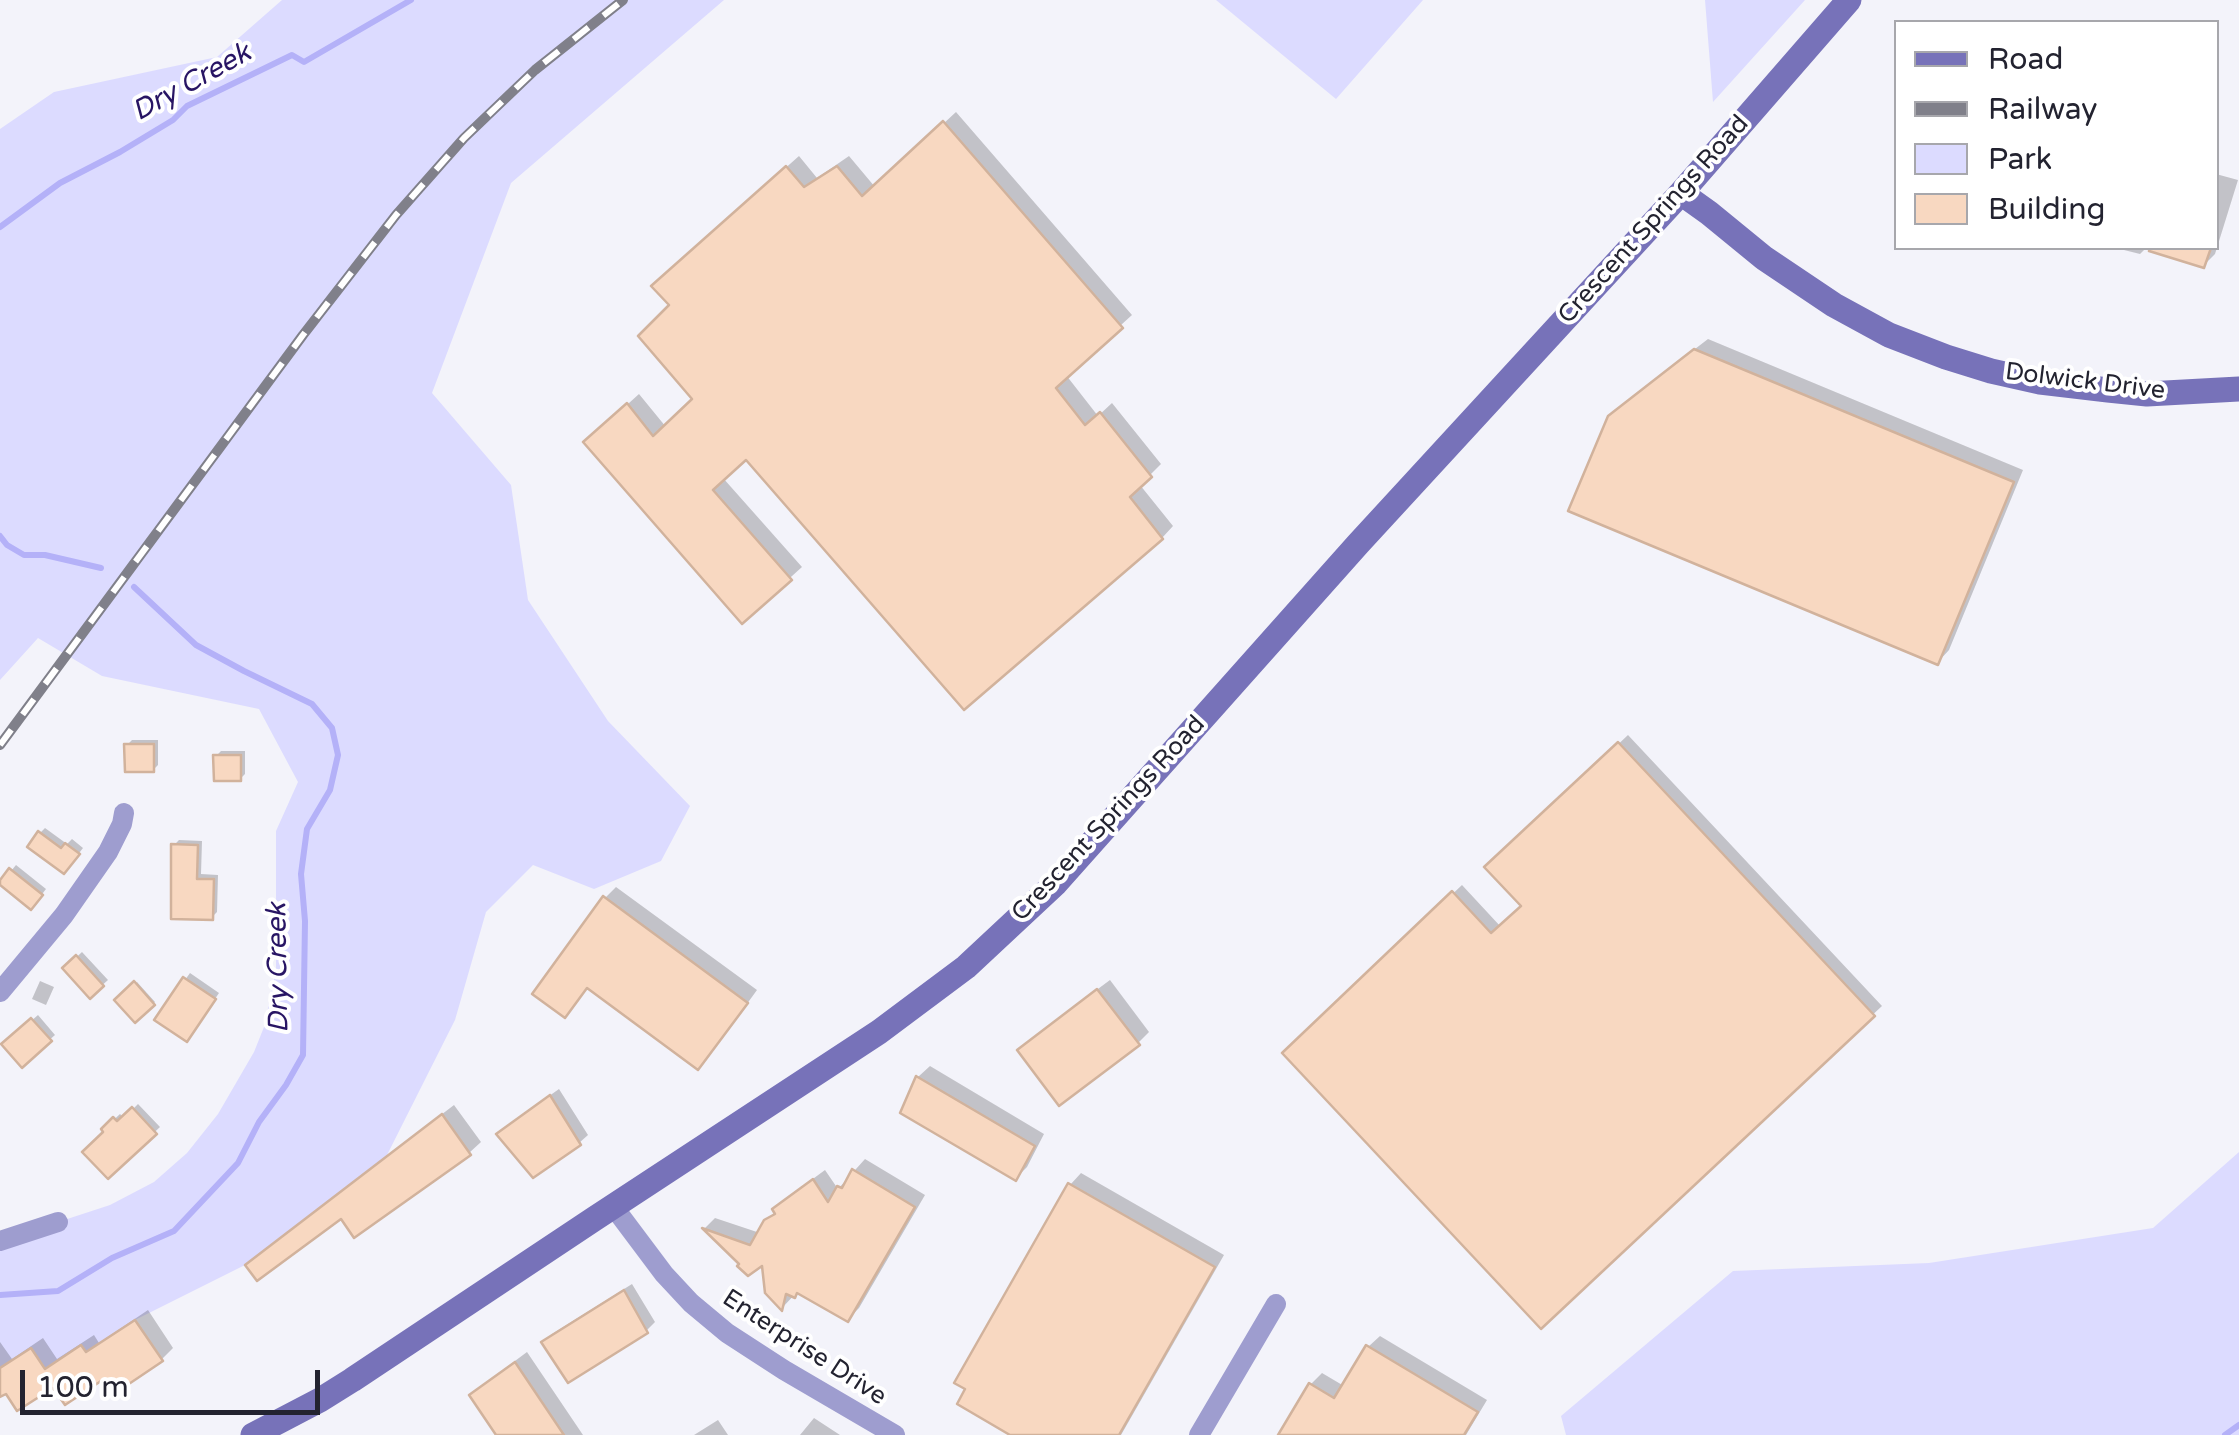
<!DOCTYPE html>
<style>
body{margin:0}
#map{position:relative;width:2239px;height:1435px;overflow:hidden;background:#f3f3fa;font-family:"Varela Round",sans-serif}
canvas{display:block}
.legend{position:absolute;left:1894px;top:20px;width:325px;height:230px;box-sizing:border-box;background:#fff;border:2px solid #a7a7ac;margin:0;padding:12px 18px;list-style:none;font-size:30px;color:#232330}
.legend li{display:flex;align-items:center;gap:20px;height:50px}
.legend b{width:50px;border:2px solid #a7a7ac}
.scale{position:absolute;left:20px;top:1370px;width:300px;height:45px;box-sizing:border-box;border:5px solid #232330;border-top:0;padding-left:12px;font-size:30px;line-height:35px;white-space:nowrap;color:#232330;-webkit-text-stroke:8px #fff;paint-order:stroke}
</style>
<div id="map">
<canvas width="2239" height="1435"></canvas>
<ul class="legend">
<li><b style="height:12px;background:#7772b9"></b>Road</li>
<li><b style="height:12px;background:#80808a"></b>Railway</li>
<li><b style="height:28px;background:#dcdbff"></b>Park</li>
<li><b style="height:28px;background:#f8d8c1"></b>Building</li>
</ul>
<div class="scale">100 m</div>
</div>
<script>
const ctx = document.querySelector('canvas').getContext('2d');
ctx.lineJoin = 'round';
function paint(path, color) {
  ctx.fillStyle = color;
  ctx.fill(path, 'evenodd');
}
function toPath(rows) {
  const path = new Path2D();
  for (const r of rows) {
    path.moveTo(r[0], r[1]);
    for (let i = 2; i < r.length; i += 2) path.lineTo(r[i], r[i + 1]);
  }
  return path;
}
function stroke(path, color, width, dash) {
  ctx.strokeStyle = color;
  ctx.lineWidth = width;
  ctx.lineCap = dash ? 'butt' : 'round';
  ctx.setLineDash(dash || []);
  ctx.stroke(path);
}
function write(font, color, halo, rows, align = 'center') {
  ctx.font = font + ' "Varela Round",sans-serif';
  ctx.lineWidth = 8;
  ctx.setLineDash([]);
  ctx.textBaseline = 'middle';
  ctx.strokeStyle = halo;
  ctx.fillStyle = color;
  for (const [text, x, y, turn = 0] of rows) {
    ctx.save();
    ctx.translate(x, y);
    ctx.rotate((+turn || 0) * Math.PI / 180);
    ctx.textAlign = isNaN(turn) ? turn : align;
    if (halo) ctx.strokeText(text, 0, 0);
    ctx.fillText(text, 0, 0);
    ctx.restore();
  }
}
const green = toPath([
 [282,0,724,0,511,183,432,393,511,485,528,600,608,721,690,806,661,861,594,889,533,865,486,912,455,1020,386,1157,245,1265,135,1320,86,1352,81,1345,45,1369,30,1348,0,1368,0,1241,110,1205,154,1182,187,1153,218,1114,254,1052,264,1027,276,970,276,831,298,782,259,709,102,676,38,638,0,680,0,129,54,92,217,57],
 [1216,0,1423,0,1336,99],
 [1705,0,1805,0,1713,102],
 [2239,1152,2239,1435,1566,1435,1561,1416,1733,1271,1929,1263,2153,1228]
]);
const shadow = toPath([
 [956,112,1132,315,1066,375,1098,416,1112,403,1161,464,1140,485,1173,526,1162,538,746,456,723,478,802,567,742,621,598,431,639,394,666,427,696,399,665,275,799,156,817,178,849,156,875,187],
 [2216,174,2238,180,2215,254,2204,265,2146,248,2140,254,2124,250,2125,248,2216,248],
 [1708,339,2023,470,1949,650,1938,662,1610,417,1622,405],
 [1628,735,1882,1006,1541,1325,1285,1053,1462,885,1501,927,1524,905,1488,867],
 [132,740,158,740,158,765,153,770,127,745],
 [221,751,245,751,245,774,240,779,216,756],
 [45,828,67,844,72,839,83,848,69,866,40,833],
 [179,840,202,841,201,874,218,875,217,912,212,917,174,845],
 [16,865,46,889,36,902,1,883],
 [616,887,757,990,710,1055,698,1067,588,986,565,1014,605,898],
 [82,952,108,980,90,996,65,968],
 [190,973,219,993,191,1034,157,1019],
 [1110,980,1149,1032,1138,1043,1020,1050,1032,1038],
 [40,981,54,987,46,1005,32,999],
 [137,982,155,1002,136,1020,117,1000],
 [38,1015,55,1035,22,1064,5,1044],
 [930,1066,1044,1134,1027,1167,1016,1178,903,1112,918,1077],
 [559,1089,588,1135,579,1143,507,1126],
 [138,1104,160,1127,108,1176,106,1132,104,1129,120,1114,124,1118],
 [454,1105,481,1142,469,1153,341,1216,248,1265,259,1254],
 [865,1159,925,1195,859,1308,848,1319,798,1291,782,1308,764,1262,743,1263,705,1228,715,1218,760,1233,776,1212,775,1209,787,1198,825,1170,838,1189],
 [1081,1173,1224,1255,1121,1435,1015,1435,1070,1185],
 [632,1284,655,1322,646,1331,544,1342,552,1334],
 [148,1310,173,1348,162,1359,102,1378,6,1390,0,1394,0,1342,12,1359,43,1338,57,1359,94,1335,99,1343],
 [1380,1336,1487,1400,1466,1435,1281,1435,1311,1384,1322,1373,1344,1386,1368,1347],
 [527,1352,583,1435,499,1435,472,1395,484,1384],
 [814,1418,840,1435,800,1435],
 [718,1420,728,1435,694,1435]
]);
const stream = toPath([
 [0,227,60,183,120,152,173,120,187,106,292,55,304,62,411,0],
 [0,536,7,545,24,555,45,555,101,568],
 [0,1295,58,1291,112,1258,174,1231,238,1163,259,1122,286,1085,303,1055,305,921,301,874,307,829,330,790,338,755,332,728,312,704,244,671,196,645,134,587],
 [2225,1435,2239,1425]
]);
const building = toPath([
 [943,121,1123,328,1056,388,1085,425,1100,412,1152,477,1130,497,1163,539,964,710,746,460,713,490,792,580,742,624,583,442,627,403,653,436,692,399,638,336,669,305,651,286,786,166,804,187,837,166,862,196,943,121],
 [2150,248,2211,248,2204,268,2149,251,2150,248],
 [1694,349,2014,482,1938,665,1568,511,1608,416,1694,349],
 [1618,742,1875,1016,1541,1329,1282,1053,1452,891,1491,933,1521,906,1484,867,1618,742],
 [124,744,154,744,154,772,125,772,124,744],
 [213,755,241,755,241,781,214,781,213,755],
 [38,831,61,848,65,843,80,854,64,874,27,847,38,831],
 [171,844,198,845,197,879,214,879,213,920,171,919,171,844],
 [9,868,43,895,31,910,0,885,0,880,9,868],
 [603,896,748,1003,698,1070,587,988,565,1018,532,994,603,896],
 [76,955,104,986,90,999,62,968,76,955],
 [183,977,216,999,187,1042,154,1020,183,977],
 [134,981,155,1005,135,1023,114,1000,134,981],
 [1097,989,1140,1045,1059,1106,1017,1050,1097,989],
 [31,1018,52,1041,22,1068,1,1044,31,1018],
 [916,1076,1035,1146,1016,1181,900,1113,916,1076],
 [550,1095,581,1145,533,1178,496,1134,550,1095],
 [132,1107,157,1134,108,1179,82,1152,103,1132,101,1129,113,1117,117,1121,132,1107],
 [442,1114,471,1155,354,1238,341,1219,257,1281,245,1265,442,1114],
 [852,1169,915,1207,848,1322,797,1293,795,1298,786,1294,782,1311,765,1293,762,1266,748,1276,737,1266,739,1264,702,1228,750,1245,764,1220,775,1214,772,1209,813,1179,828,1202,837,1186,842,1188,852,1169],
 [1068,1183,1215,1267,1119,1435,1010,1435,957,1404,965,1389,954,1383,1068,1183],
 [624,1290,648,1333,568,1383,541,1342,624,1290],
 [135,1320,163,1361,111,1396,101,1381,65,1405,53,1388,17,1411,6,1394,0,1397,0,1368,31,1348,45,1369,81,1345,86,1352,135,1320],
 [1366,1345,1478,1412,1464,1435,1278,1435,1309,1383,1334,1398,1366,1345],
 [515,1362,564,1435,496,1435,469,1395,515,1362]
]);
const minor = toPath([
 [0,992,64,915,108,852,122,824,124,813],
 [613,1206,664,1274,691,1303,727,1333,784,1370,895,1435],
 [0,1241,58,1222],
 [1199,1435,1276,1304]
]);
const secondary = toPath([
 [1681,193,1709,213,1764,258,1834,305,1889,335,1946,357,1991,371,2040,382,2108,390,2147,394,2239,389],
 [253,1435,320,1400,352,1380,594,1219,879,1032,966,967,1056,883,1358,544,1681,193,1849,0]
]);
const rail = toPath([
 [0,745,303,335,396,215,464,138,535,70,623,0]
]);
const streetNames = [
 ["Crescent Springs Road",1654,220,-48],
 ["Dolwick Drive",2085,382,7],
 ["Crescent Springs Road",1109,819,-47],
 ["Enterprise Drive",804,1348,33]
];
const waterNames = [
 ["Dry Creek",192,83,-29],
 ["Dry Creek",279,968,-91]
];
paint(green, '#dcdbff');
paint(shadow, '#0003');
stroke(stream, '#b4b1f8', 6);
paint(building, '#f8d8c1');
stroke(building, '#d1b29c', 2.5);
stroke(minor, '#9e9dcf', 20);
stroke(secondary, '#7772b9', 25);
stroke(rail, '#80808a', 10);
stroke(rail, '#fff', 6, [19]);
write('25px', '#232330', '#fff', streetNames);
write('italic 28px', '#281564', '#fff', waterNames);
</script>
